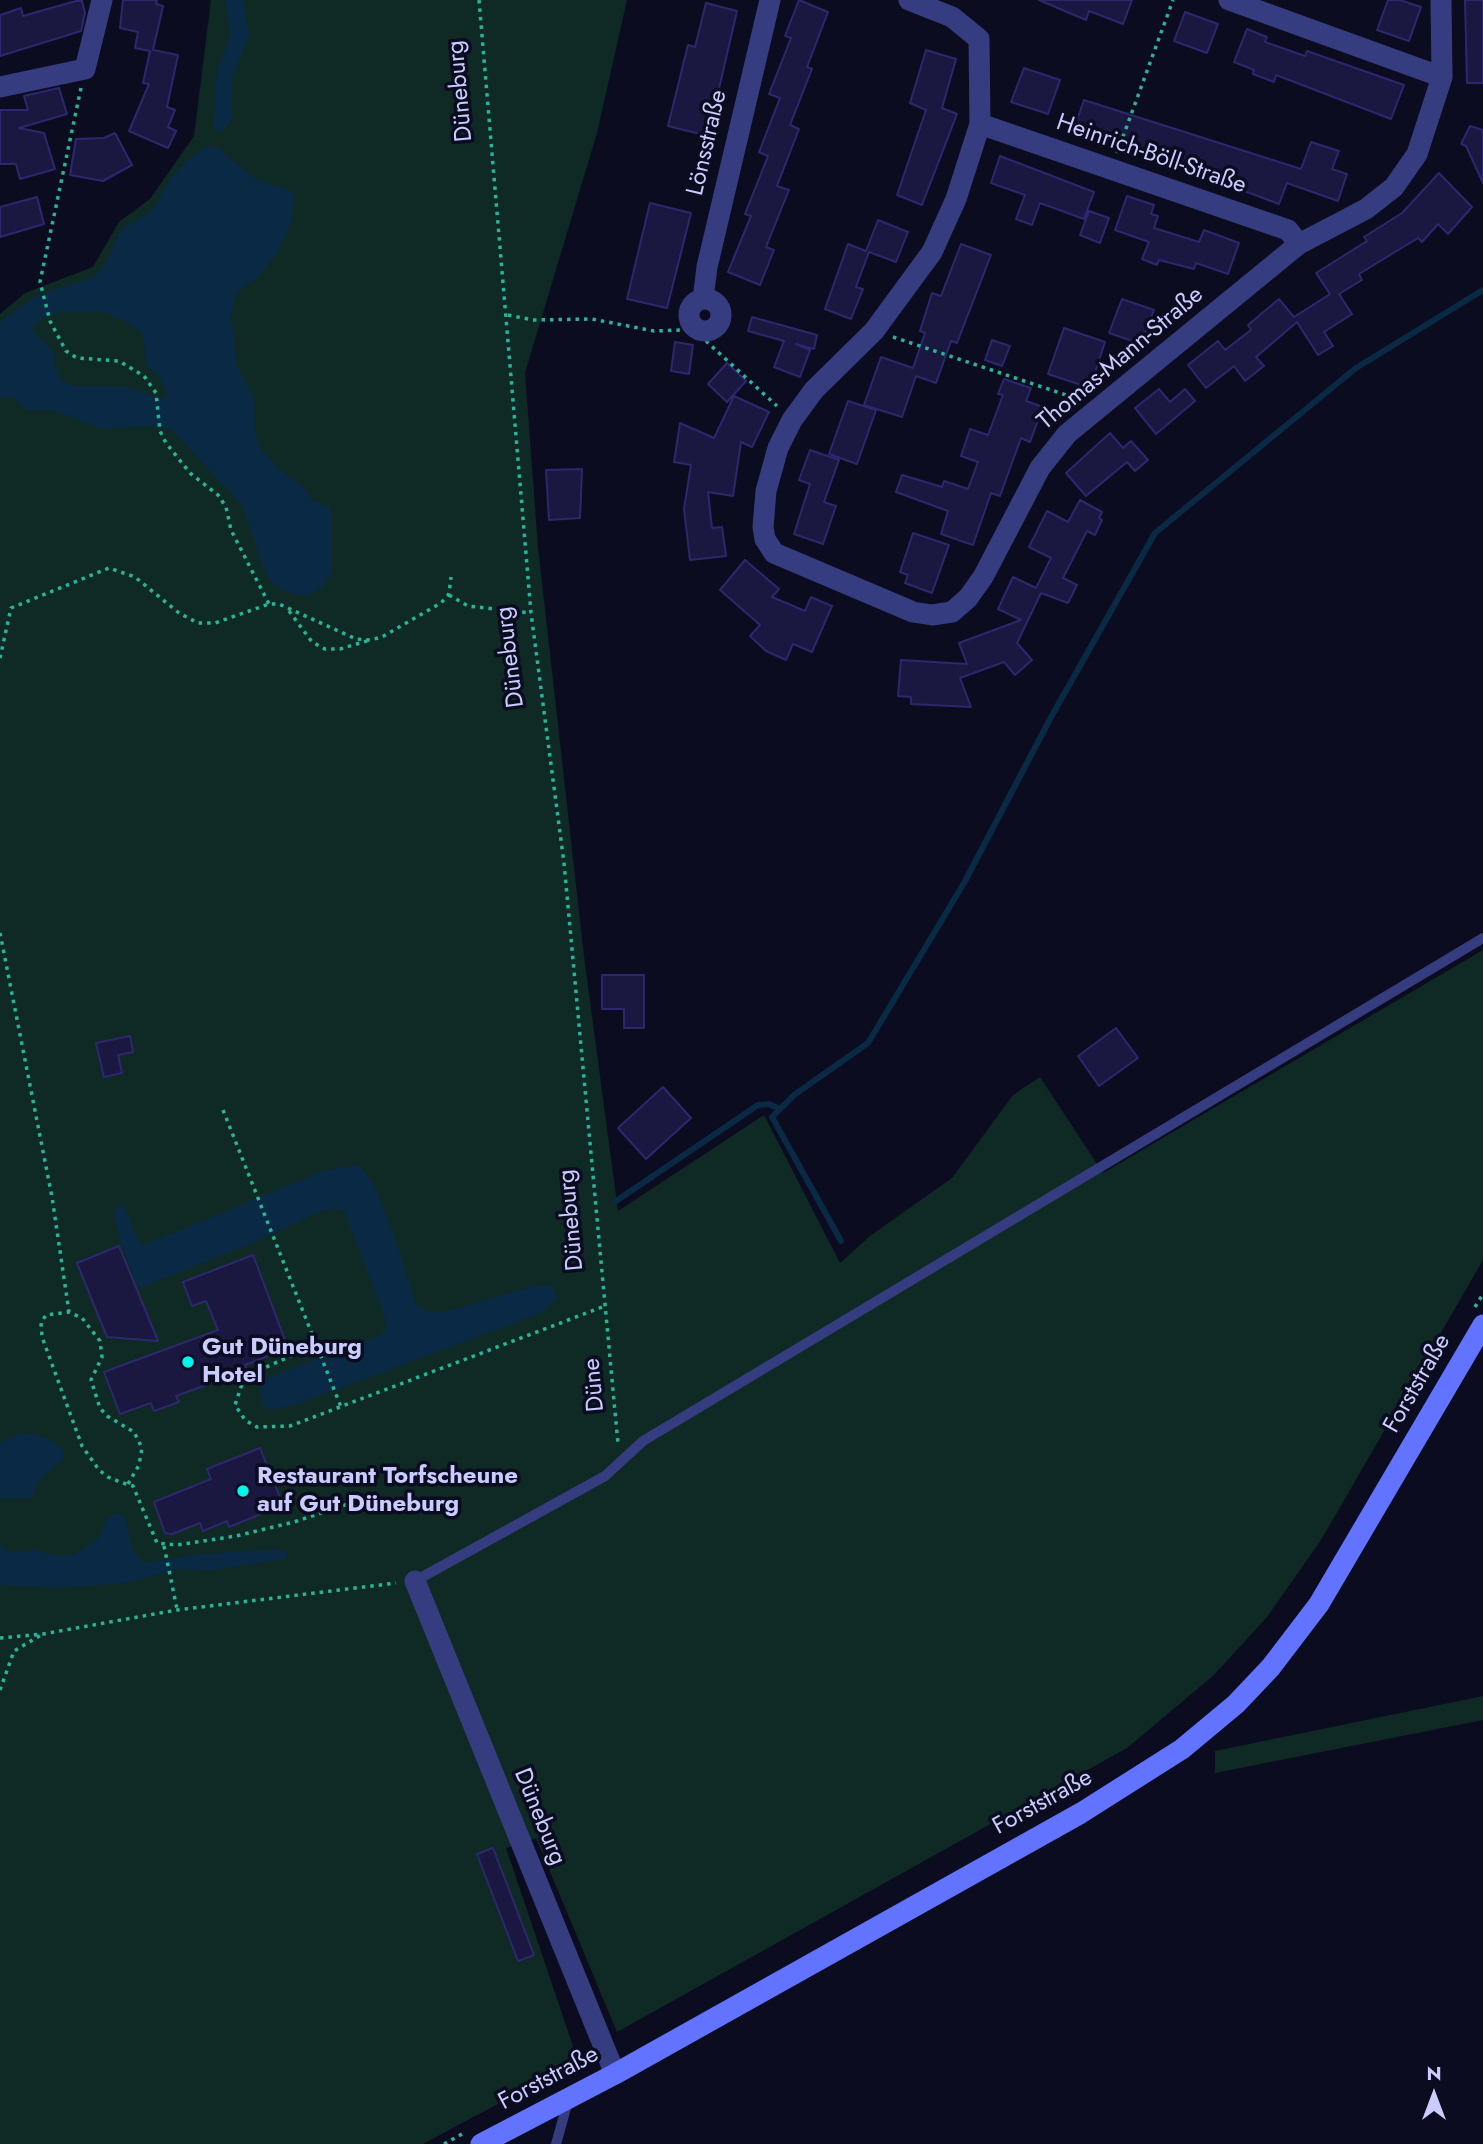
<!DOCTYPE html>
<meta charset="utf-8">
<style>
body{margin:0}
#map{position:relative;width:1483px;height:2144px;overflow:hidden;background:#0c0c20;font-family:Jost,sans-serif}
canvas{display:block}
.north{position:absolute;left:1399px;top:2060px;width:70px;height:70px;-webkit-text-stroke:5px #0c0c20;paint-order:stroke;rotate:0deg;font-size:19px;font-weight:700;line-height:28px;text-align:center;color:#caccff}
.north::after{content:'';display:block;margin:auto;width:24px;height:32px;background:#caccff;clip-path:polygon(50% 0,100% 100%,50% 72%,0 100%)}
</style>
<div id="map">
<canvas width="1483" height="2144"></canvas>
<div class="north">N</div>
</div>
<script>
const ctx = document.querySelector('canvas').getContext('2d');
ctx.lineJoin = 'round';
function paint(path, color) {
  ctx.fillStyle = color;
  ctx.fill(path, 'evenodd');
}
function toPath(rows) {
  const path = new Path2D();
  for (const r of rows) {
    if (r.length === 3) {
      path.moveTo(r[0] + r[2], r[1]);
      path.arc(r[0], r[1], r[2], 0, 2 * Math.PI);
      continue;
    }
    path.moveTo(r[0], r[1]);
    for (let i = 2; i < r.length; i += 2) path.lineTo(r[i], r[i + 1]);
  }
  return path;
}
function stroke(path, color, width, dash) {
  ctx.strokeStyle = color;
  ctx.lineWidth = width;
  ctx.lineCap = dash ? 'butt' : 'round';
  ctx.setLineDash(dash || []);
  ctx.stroke(path);
}
function write(font, color, halo, rows, align = 'center') {
  ctx.font = font + ' Jost,sans-serif';
  ctx.lineWidth = 7;
  ctx.setLineDash([]);
  ctx.textBaseline = 'middle';
  ctx.strokeStyle = halo;
  ctx.fillStyle = color;
  for (const [text, x, y, turn = 0] of rows) {
    ctx.save();
    ctx.translate(x, y);
    ctx.rotate((+turn || 0) * Math.PI / 180);
    ctx.textAlign = isNaN(turn) ? turn : align;
    if (halo) ctx.strokeText(text, 0, 0);
    ctx.fillText(text, 0, 0);
    ctx.restore();
  }
}
const green = toPath([
 [211,0,627,0,597,133,525,373,538,547,584,956,618,1211,764,1115,840,1263,870,1236,952,1178,1013,1095,1040,1077,1103,1173,1483,950,1483,1260,1321,1540,1267,1617,1214,1675,1127,1748,617,2032,536,1838,506,1848,578,2061,423,2144,0,2144,0,314,25,293,93,267,119,222,150,199,194,136],
 [1483,1696,1483,1720,1215,1773,1215,1751]
]);
const water = toPath([
 [225,0,243,0,249,35,232,77,232,119,223,131,217,131,214,127,217,70,231,36],
 [214,146,256,179,293,192,292,219,277,253,258,277,237,292,231,313,236,364,254,399,255,431,261,449,280,470,305,489,312,500,329,507,332,514,332,570,323,587,308,595,295,595,273,584,266,574,242,505,171,429,146,426,101,429,57,411,28,410,11,397,0,397,0,322,36,296,93,277,104,267,121,230,153,210,172,176,187,161,204,148],
 [60,312,105,312,132,325,143,334,147,365,161,379,168,393,163,399,124,386,73,386,61,380,55,366,54,353,32,330,43,317],
 [351,1166,360,1166,373,1183,393,1232,416,1305,430,1312,449,1311,534,1286,553,1286,557,1299,543,1312,297,1404,273,1410,264,1407,261,1400,260,1389,264,1379,381,1335,386,1328,386,1320,344,1210,325,1209,253,1243,139,1288,121,1243,114,1213,118,1207,124,1206,139,1242,144,1245,323,1171],
 [21,1434,36,1434,55,1443,64,1450,63,1459,39,1480,32,1498,0,1499,0,1442],
 [115,1513,124,1515,133,1550,144,1563,200,1554,280,1549,287,1553,286,1559,212,1570,180,1569,124,1583,63,1588,0,1585,0,1544,7,1551,15,1552,35,1550,58,1556,74,1555,98,1539,107,1519]
]);
const stream = toPath([
 [780,1109,772,1117,841,1241],
 [616,1201,758,1105,769,1104,780,1109,794,1095,868,1043,964,883,1050,719,1155,533,1356,368,1483,290]
]);
const building = toPath([
 [123,0,157,0,156,4,163,6,153,50,178,55,167,107,175,110,168,127,176,131,168,148,129,131,149,84,143,83,150,51,135,48,138,32,120,28,123,0],
 [799,0,828,12,807,67,812,69,790,125,799,129,777,186,789,190,766,247,774,250,760,285,728,272,751,216,745,214,768,156,759,152,780,98,769,94,791,38,785,36,799,0],
 [1039,0,1132,0,1123,24,1089,11,1086,20,1039,0],
 [1388,0,1400,0,1421,7,1409,41,1377,30,1388,0],
 [1465,0,1483,0,1483,83,1467,83,1465,0],
 [76,1,82,1,85,13,81,31,0,56,0,15,21,8,23,16,76,1],
 [706,3,737,11,708,136,668,126,688,45,695,47,706,3],
 [1185,12,1218,24,1207,53,1174,41,1185,12],
 [1247,29,1267,37,1265,42,1305,56,1307,51,1404,85,1391,119,1276,75,1274,82,1253,74,1254,70,1234,62,1247,29],
 [926,50,956,59,942,108,957,114,922,205,897,195,926,110,910,103,926,50],
 [1024,68,1060,80,1048,114,1011,102,1024,68],
 [59,88,67,114,19,128,44,133,55,169,20,179,16,164,0,164,0,110,28,110,24,96,59,88],
 [1084,100,1301,169,1311,142,1339,151,1332,169,1347,174,1338,201,1287,183,1279,204,1239,189,1240,187,1074,129,1084,100],
 [1470,126,1483,130,1483,183,1466,146,1461,144,1470,126],
 [115,133,132,165,103,181,70,175,76,139,104,138,115,133],
 [1000,156,1094,192,1084,219,1040,203,1032,225,1016,219,1025,195,991,183,1000,156],
 [1439,173,1472,207,1448,234,1438,224,1422,242,1418,238,1359,274,1362,280,1339,294,1352,314,1324,332,1333,346,1318,355,1297,322,1256,357,1264,366,1245,381,1234,366,1206,388,1188,365,1218,341,1225,350,1251,330,1248,325,1279,299,1294,317,1330,294,1316,273,1367,241,1364,237,1402,213,1439,173],
 [1127,196,1154,205,1151,214,1158,216,1154,228,1199,242,1204,230,1239,243,1228,274,1196,263,1194,269,1159,260,1157,265,1142,259,1149,242,1115,230,1127,196],
 [37,197,44,224,0,237,0,207,37,197],
 [650,203,691,213,667,308,627,299,650,203],
 [1089,211,1109,218,1100,243,1080,235,1089,211],
 [878,220,908,232,896,262,869,252,856,287,863,289,851,319,825,309,848,244,866,251,878,220],
 [961,244,991,255,957,343,951,341,936,383,916,376,902,417,864,405,881,357,913,368,925,333,920,331,932,293,941,296,961,244],
 [1122,299,1154,310,1141,344,1109,333,1122,299],
 [752,317,817,335,814,349,796,344,810,350,800,377,774,367,784,341,748,331,752,317],
 [1064,328,1105,342,1090,388,1048,374,1064,328],
 [992,340,1010,346,1002,366,985,360,992,340],
 [675,342,693,345,689,374,671,371,675,342],
 [727,363,746,381,727,402,708,384,727,363],
 [1004,379,1031,388,1026,401,1043,407,1030,442,1021,438,1000,496,991,493,973,545,941,534,948,511,896,492,902,475,942,487,944,481,968,489,978,462,961,456,970,429,988,435,1003,395,998,394,1004,379],
 [1159,389,1170,402,1185,389,1195,401,1156,434,1135,408,1159,389],
 [734,396,769,412,752,447,741,442,733,496,708,492,712,528,722,527,726,556,690,560,684,509,691,465,674,462,680,423,714,438,734,396],
 [848,401,876,410,857,464,829,454,848,401],
 [1110,433,1123,448,1131,441,1148,460,1135,471,1127,462,1086,496,1066,473,1110,433],
 [810,450,839,460,824,502,836,506,823,544,794,534,810,484,799,480,810,450],
 [582,469,580,518,549,520,546,470,582,469],
 [1080,500,1102,512,1099,518,1102,520,1095,535,1087,531,1063,578,1077,585,1068,603,1041,593,1017,643,1032,660,1015,675,1004,662,960,678,971,707,911,704,911,697,898,696,901,660,967,664,959,643,1021,620,998,609,1013,577,1036,588,1051,558,1029,547,1047,511,1068,522,1080,500],
 [913,533,949,545,932,593,905,583,908,575,900,572,913,533],
 [745,560,779,589,772,597,805,611,811,597,832,606,812,652,793,644,786,660,766,651,750,636,760,625,720,590,745,560],
 [602,975,644,975,644,1028,624,1028,624,1009,602,1009,602,975],
 [1116,1028,1138,1058,1099,1086,1078,1056,1116,1028],
 [130,1036,133,1052,118,1055,122,1073,104,1077,96,1043,130,1036],
 [663,1087,691,1118,646,1159,618,1128,663,1087],
 [119,1246,158,1341,107,1337,77,1263,119,1246],
 [253,1255,288,1348,245,1365,247,1370,176,1396,179,1402,154,1411,151,1403,120,1414,104,1372,218,1330,206,1301,192,1306,183,1282,253,1255],
 [260,1448,283,1505,229,1527,227,1521,203,1531,200,1523,172,1534,165,1533,154,1502,211,1479,207,1469,260,1448],
 [493,1848,534,1955,518,1961,477,1854,493,1848]
]);
const path = toPath([
 [479,0,531,613,564,863,618,1444],
 [81,88,40,282,50,321,66,351,77,358,119,361,144,376,156,393,160,431,166,443,190,473,218,495,226,507,231,530,269,604],
 [1117,153,1173,0],
 [508,315,533,320,592,319,654,331,680,330,692,324],
 [705,332,707,342,777,406],
 [893,337,1078,399],
 [449,595,468,606,531,613],
 [289,611,312,642,325,649,340,649,367,641],
 [0,658,11,608,109,568,135,577,179,613,198,623,215,623,269,604,279,604,356,639,370,640,382,637,441,603,449,594,451,577],
 [0,933,52,1197,69,1312],
 [223,1110,341,1407],
 [1475,1307,1483,1294],
 [316,1345,264,1368,242,1384,235,1405,245,1420,257,1427,290,1426,605,1306],
 [128,1484,139,1465,142,1448,134,1432,107,1416,100,1408,91,1380,102,1357,100,1341,82,1318,69,1312,46,1315,41,1323,42,1337,82,1446,99,1470,108,1477,120,1482,133,1486,157,1543,177,1545,236,1536,294,1522,378,1494],
 [164,1546,177,1609],
 [0,1638,43,1634,177,1610,396,1583],
 [0,1690,14,1651,41,1635],
 [444,2144,464,2133]
]);
const lane = toPath([
 [415,1581,605,1476,643,1441,1483,938],
 [556,2144,568,2101]
]);
const street = toPath([
 [909,0,952,17,979,39,980,124,956,199,932,252,874,331,814,390,792,420,778,448,766,491,763,527,765,539,774,553,913,612,932,615,952,612,968,598,983,577,1040,468,1067,434,1299,244,1366,209,1394,187,1417,154,1442,77],
 [1229,0,1442,77,1441,0],
 [0,87,85,69,102,0],
 [980,124,1288,230,1299,244],
 [705,315,16],
 [703,299,707,267,770,0],
 [415,1581,615,2074]
]);
const secondary = toPath([
 [481,2144,615,2074,1081,1813,1182,1749,1236,1704,1271,1667,1319,1604,1483,1325]
]);
const markers = [
 [188,1362,7,"#00f5ec"],
 [243,1491,7,"#00f5ec"]
];
const streetNames = [
 ["Düneburg",461,91,-95],
 ["Lönsstraße",708,143,-77],
 ["Heinrich-Böll-Straße",1151,155,19],
 ["Thomas-Mann-Straße",1121,359,-40],
 ["Düneburg",511,657,-97],
 ["Düneburg",572,1220,-95],
 ["Forststraße",1418,1384,-60],
 ["Düne",595,1385,-95],
 ["Forststraße",1043,1803,-29],
 ["Düneburg",539,1817,68],
 ["Forststraße",549,2079,-28]
];
const poiNames = [
 ["Gut Düneburg",202,1348],
 ["Hotel",202,1376],
 ["Restaurant Torfscheune",257,1477],
 ["auf Gut Düneburg",257,1505]
];
paint(green, '#0f2a25');
paint(water, '#0a2945');
stroke(stream, '#0a2945', 6);
paint(building, '#1a1741');
stroke(building, '#2d286e', 2);
stroke(path, '#29b498', 3.5, [3.5, 5]);
stroke(lane, '#353d80', 10);
stroke(street, '#353d80', 21);
stroke(secondary, '#6173ff', 21);
for (const [x, y, r, color] of markers) {
  const dot = new Path2D();
  dot.arc(x, y, r, 0, 2 * Math.PI);
  ctx.fillStyle = color;
  ctx.fill(dot);
  stroke(dot, '#0c0c20', 2.5);
}
write('24px', '#caccff', '#0c0c20', streetNames);
write('bold 24px', '#caccff', '#0c0c20', poiNames, 'left');
</script>
